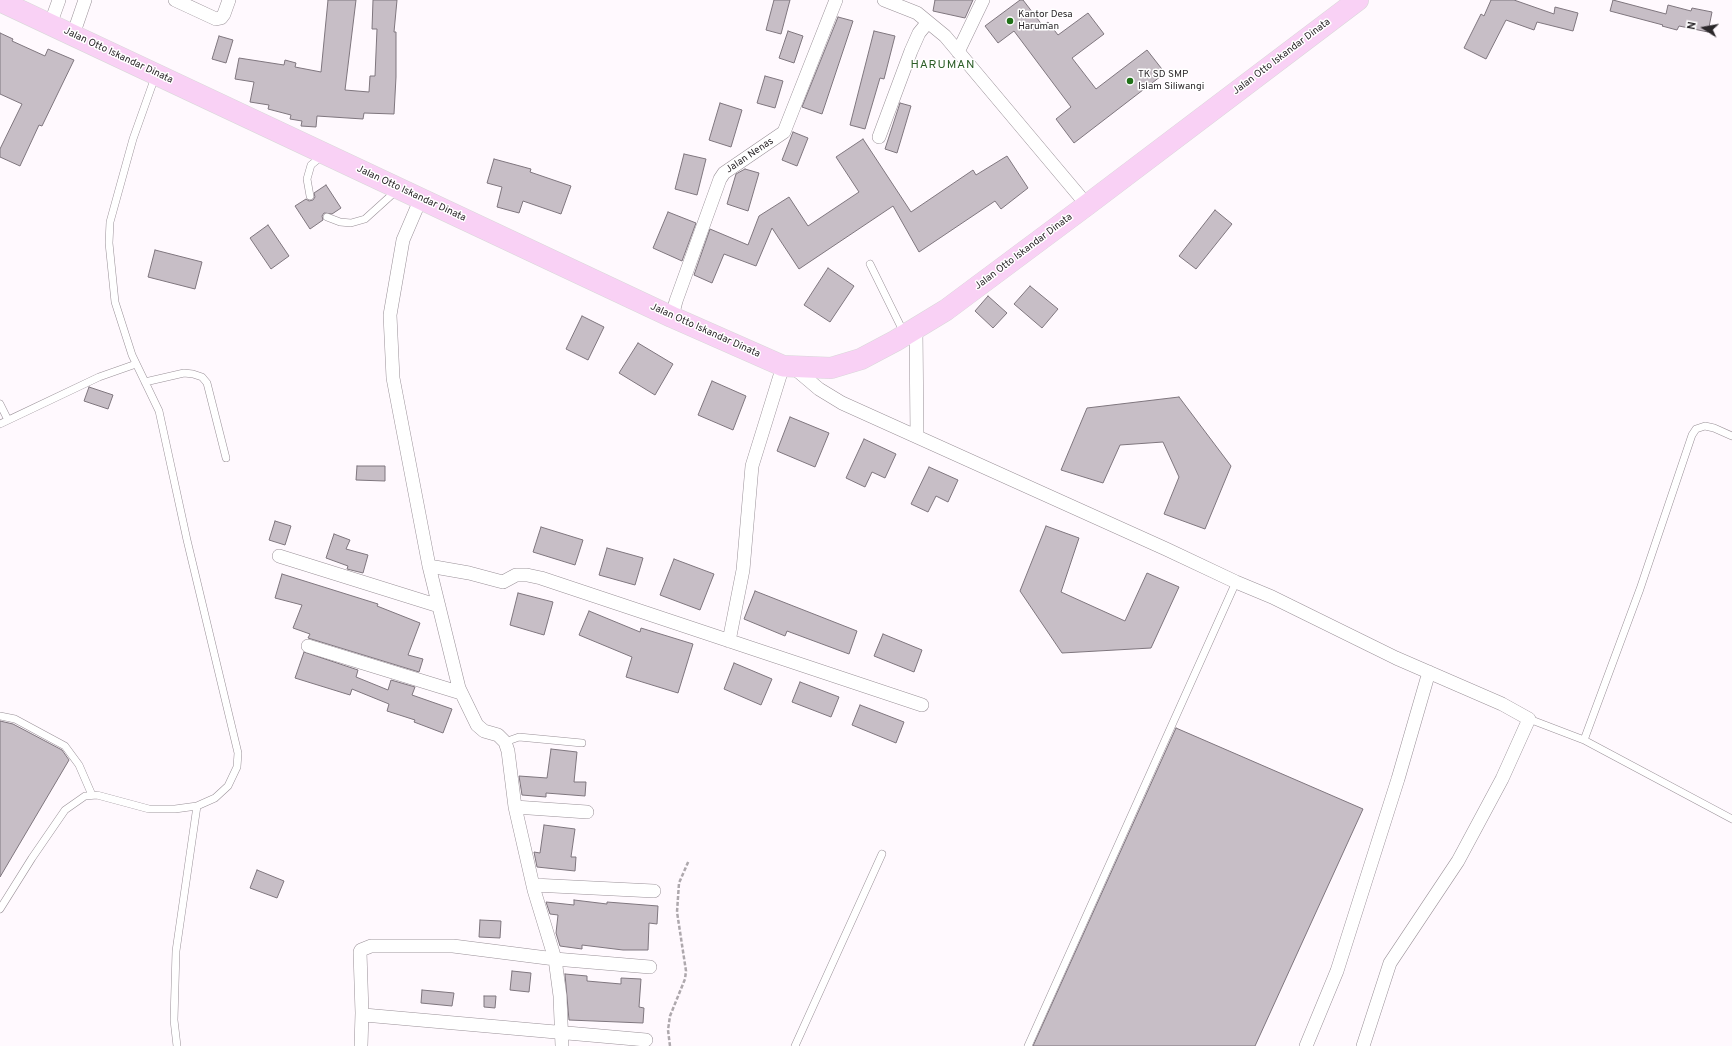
<!DOCTYPE html>
<style>
body{margin:0}
#map{position:relative;width:1732px;height:1046px;overflow:hidden;background:#fff9fe;font-family:Overpass,sans-serif}
canvas{display:block}
.north{position:absolute;left:1684px;top:8px;width:40px;height:40px;-webkit-text-stroke:3px #fff;paint-order:stroke;rotate:281deg;font-size:11px;font-weight:700;line-height:16px;text-align:center;color:#2b272a}
.north::after{content:'';display:block;margin:auto;width:14px;height:18px;background:#2b272a;clip-path:polygon(50% 0,100% 100%,50% 72%,0 100%)}
</style>
<div id="map">
<canvas width="1732" height="1046"></canvas>
<div class="north">N</div>
</div>
<script>
const ctx = document.querySelector('canvas').getContext('2d');
ctx.lineJoin = 'round';
function paint(path, color) {
  ctx.fillStyle = color;
  ctx.fill(path, 'evenodd');
}
function toPath(rows) {
  const path = new Path2D();
  for (const r of rows) {
    path.moveTo(r[0], r[1]);
    for (let i = 2; i < r.length; i += 2) path.lineTo(r[i], r[i + 1]);
  }
  return path;
}
function stroke(path, color, width, dash) {
  ctx.strokeStyle = color;
  ctx.lineWidth = width;
  ctx.lineCap = dash ? 'butt' : 'round';
  ctx.setLineDash(dash || []);
  ctx.stroke(path);
}
function write(font, color, halo, rows, align = 'center') {
  ctx.font = font + ' Overpass,sans-serif';
  ctx.lineWidth = 3;
  ctx.setLineDash([]);
  ctx.textBaseline = 'middle';
  ctx.strokeStyle = halo;
  ctx.fillStyle = color;
  for (const [text, x, y, turn = 0] of rows) {
    ctx.save();
    ctx.translate(x, y);
    ctx.rotate((+turn || 0) * Math.PI / 180);
    ctx.textAlign = isNaN(turn) ? turn : align;
    if (halo) ctx.strokeText(text, 0, 0);
    ctx.fillText(text, 0, 0);
    ctx.restore();
  }
}
const building = toPath([
 [328,0,356,0,345,90,369,92,370,76,375,76,377,29,372,29,373,0,397,0,394,32,396,32,396,77,394,114,364,113,363,119,317,116,316,127,301,126,302,121,290,119,291,115,268,109,269,105,250,102,254,82,235,79,239,58,284,65,285,60,296,63,295,67,321,72,328,0],
 [774,0,790,0,781,34,766,30,774,0],
 [935,0,973,0,965,18,933,11,935,0],
 [1020,0,1023,0,1043,26,1048,22,1058,35,1088,13,1104,34,1072,58,1096,89,1147,50,1165,73,1074,143,1056,119,1071,107,1014,31,998,43,985,26,1020,0],
 [1491,0,1514,0,1554,14,1555,7,1578,13,1573,31,1537,22,1534,30,1506,20,1486,59,1464,48,1481,14,1484,16,1491,0],
 [1613,0,1666,14,1668,5,1691,11,1692,8,1712,12,1708,32,1679,26,1677,30,1662,26,1663,25,1610,11,1613,0],
 [838,17,853,21,822,114,802,107,838,17],
 [788,31,803,36,794,63,779,58,788,31],
 [874,31,895,36,884,79,880,78,865,129,850,125,874,31],
 [0,33,13,39,12,41,45,56,48,49,74,60,42,126,39,125,20,166,0,157,0,149,22,104,0,94,0,33],
 [219,36,233,40,226,63,212,59,219,36],
 [765,76,783,81,775,108,757,103,765,76],
 [720,103,742,110,731,147,709,140,720,103],
 [900,103,911,106,897,153,885,149,900,103],
 [793,132,808,138,797,166,782,160,793,132],
 [863,139,911,212,973,170,976,175,1007,156,1028,188,1001,209,995,201,919,252,893,206,799,269,772,228,756,266,724,254,712,283,694,275,710,229,748,245,759,216,789,197,808,226,859,192,836,157,863,139],
 [684,154,706,159,697,195,675,189,684,154],
 [494,159,531,169,530,172,571,186,561,214,523,201,519,213,497,207,502,187,487,183,494,159],
 [745,169,759,173,748,211,727,204,736,174,745,169],
 [326,185,341,208,332,214,324,213,322,216,323,220,310,229,295,206,306,199,309,201,313,200,315,197,314,193,326,185],
 [1215,210,1232,224,1196,269,1179,256,1215,210],
 [668,212,696,223,682,261,653,248,668,212],
 [268,225,289,256,271,269,250,238,268,225],
 [155,250,202,262,195,289,148,277,155,250],
 [828,268,854,286,830,322,804,305,828,268],
 [1030,286,1058,309,1042,328,1014,304,1030,286],
 [988,296,1007,313,993,328,975,311,988,296],
 [582,316,604,327,588,360,566,349,582,316],
 [638,343,673,364,655,395,619,373,638,343],
 [712,381,746,396,733,430,698,415,712,381],
 [89,387,113,395,108,409,84,401,89,387],
 [1179,397,1231,466,1205,529,1164,514,1179,477,1163,442,1120,445,1103,483,1061,470,1087,408,1179,397],
 [790,417,829,433,815,467,777,451,790,417],
 [864,439,896,454,885,478,872,472,865,487,846,478,864,439],
 [357,466,385,466,385,481,356,480,357,466],
 [929,467,958,480,948,502,936,496,928,512,911,504,929,467],
 [275,521,291,526,285,545,269,540,275,521],
 [1046,526,1079,538,1061,592,1125,621,1147,573,1179,587,1151,648,1062,653,1020,591,1046,526],
 [541,527,583,540,575,565,533,552,541,527],
 [334,534,350,540,346,549,368,555,363,573,347,569,348,566,326,558,334,534],
 [607,548,643,558,635,585,599,575,607,548],
 [674,559,714,574,700,610,660,595,674,559],
 [282,574,378,604,377,606,420,623,408,655,423,659,419,672,308,638,310,634,293,628,302,605,275,598,282,574],
 [755,591,857,631,849,654,787,631,785,636,744,619,755,591],
 [518,593,553,602,544,635,510,625,518,593],
 [589,611,640,632,641,628,693,644,678,693,626,677,632,657,579,635,589,611],
 [883,634,922,650,914,672,874,656,883,634],
 [304,652,358,670,356,677,388,690,391,680,415,687,412,695,452,709,443,733,414,722,415,720,387,711,389,704,352,689,350,695,295,678,304,652],
 [734,663,772,679,761,705,724,689,734,663],
 [800,682,839,697,831,717,792,702,800,682],
 [860,705,904,722,896,743,852,725,860,705],
 [0,721,13,724,62,750,69,760,0,877,0,721],
 [1176,728,1363,809,1255,1046,1033,1046,1176,728],
 [551,749,577,752,574,782,586,782,585,796,546,793,546,797,522,795,519,776,547,778,551,749],
 [544,825,575,829,571,857,576,857,575,871,537,867,534,852,540,853,544,825],
 [257,870,284,881,277,898,250,888,257,870],
 [574,900,607,904,607,902,658,906,657,924,649,923,648,950,623,950,582,945,582,949,560,946,556,933,558,915,550,914,546,902,574,905,574,900],
 [480,920,501,921,500,938,479,937,480,920],
 [512,971,531,973,529,992,510,990,512,971],
 [565,974,587,976,587,981,621,984,621,978,641,979,639,1007,644,1008,643,1023,569,1020,565,974],
 [422,990,454,993,452,1006,421,1003,422,990],
 [484,996,496,996,495,1008,484,1007,484,996]
]);
const path = toPath([
 [670,1046,668,1030,670,1016,685,979,686,971,677,912,679,883,689,860]
]);
const service = toPath([
 [310,196,307,179,311,165,322,156],
 [327,217,340,222,351,223,365,219,396,191],
 [870,264,904,333],
 [145,382,184,373,193,374,202,377,207,383,226,458],
 [0,404,8,420],
 [0,424,99,377,136,364],
 [0,716,15,719,65,746,79,765,92,795],
 [1529,719,1584,740,1732,819],
 [1584,740,1640,589,1692,435,1696,429,1705,426,1714,428,1732,436],
 [505,742,519,737,582,743],
 [0,909,32,858,65,810,85,796,97,795,149,809,175,809,197,806,215,798,228,786,237,767,238,753,187,540,159,411,132,355,115,302,109,243,110,222,133,139,155,77],
 [177,1046,174,1020,176,951,197,806],
 [795,1046,882,854],
 [1028,1046,1236,582]
]);
const minor = toPath([
 [175,0,216,19,221,18,224,14,229,0],
 [884,0,917,13,945,36,1087,205],
 [50,25,59,0],
 [73,35,85,0],
 [958,52,983,0],
 [879,137,911,51,919,33,928,22],
 [421,198,403,240,390,315,393,378,429,566,459,688,477,725,484,731,498,735,505,742,508,751,515,807,534,890,555,959,560,996,562,1046],
 [672,317,676,301,720,179,724,173,784,132,836,0],
 [916,328,917,436],
 [793,367,819,389,842,403,1166,549,1236,582,1272,597,1396,658,1502,704,1529,719,1502,779,1458,861,1390,963,1363,1046],
 [279,556,439,606],
 [429,566,469,573,499,581,503,582,516,575,527,575,541,578,922,705],
 [729,641,743,570,752,466,783,366],
 [308,646,461,693],
 [515,807,587,812],
 [533,885,654,891],
 [646,1040,364,1015,362,1013,360,952,361,950,371,946,453,946,555,959,650,967],
 [361,1046,362,1013],
 [1306,1046,1337,971,1398,779,1429,672]
]);
const primary = toPath([
 [0,1,672,317,783,366,831,368,861,359,895,341,946,310,1087,205,1358,0]
]);
const markers = [
 [1010,21,4,"#207118"],
 [1130,81,4,"#207118"]
];
const poiNames = [
 ["Kantor Desa",1018,15],
 ["Haruman",1018,27],
 ["TK SD SMP",1138,75],
 ["Islam Siliwangi",1138,87]
];
const streetNames = [
 ["Jalan Otto Iskandar Dinata",118,56,25],
 ["Jalan Otto Iskandar Dinata",1282,57,-37],
 ["Jalan Nenas",750,156,-34],
 ["Jalan Otto Iskandar Dinata",411,194,25],
 ["Jalan Otto Iskandar Dinata",1024,252,-37],
 ["Jalan Otto Iskandar Dinata",705,331,24]
];
const quarterNames = [
 ["HARUMAN",943,66]
];
paint(building, '#c7bec6');
stroke(building, '#7f767e', 1);
stroke(service, '#9a9198', 8);
stroke(minor, '#9a9198', 14);
stroke(primary, '#d9d8d9', 22);
stroke(path, '#aea8ad', 2.5, [4, 2]);
stroke(service, '#fff', 7);
stroke(minor, '#fff', 13);
stroke(primary, '#f9d1f5', 21);
for (const [x, y, r, color] of markers) {
  const dot = new Path2D();
  dot.arc(x, y, r, 0, 2 * Math.PI);
  ctx.fillStyle = color;
  ctx.fill(dot);
  stroke(dot, '#fff', 1.5);
}
write('10px', '#2b272a', '#fff', poiNames, 'left');
write('10px', '#2b272a', '#fff', streetNames);
ctx.letterSpacing = '1px';
write('12px', '#2b5c26', '#fff', quarterNames);
ctx.letterSpacing = '0px';
</script>
